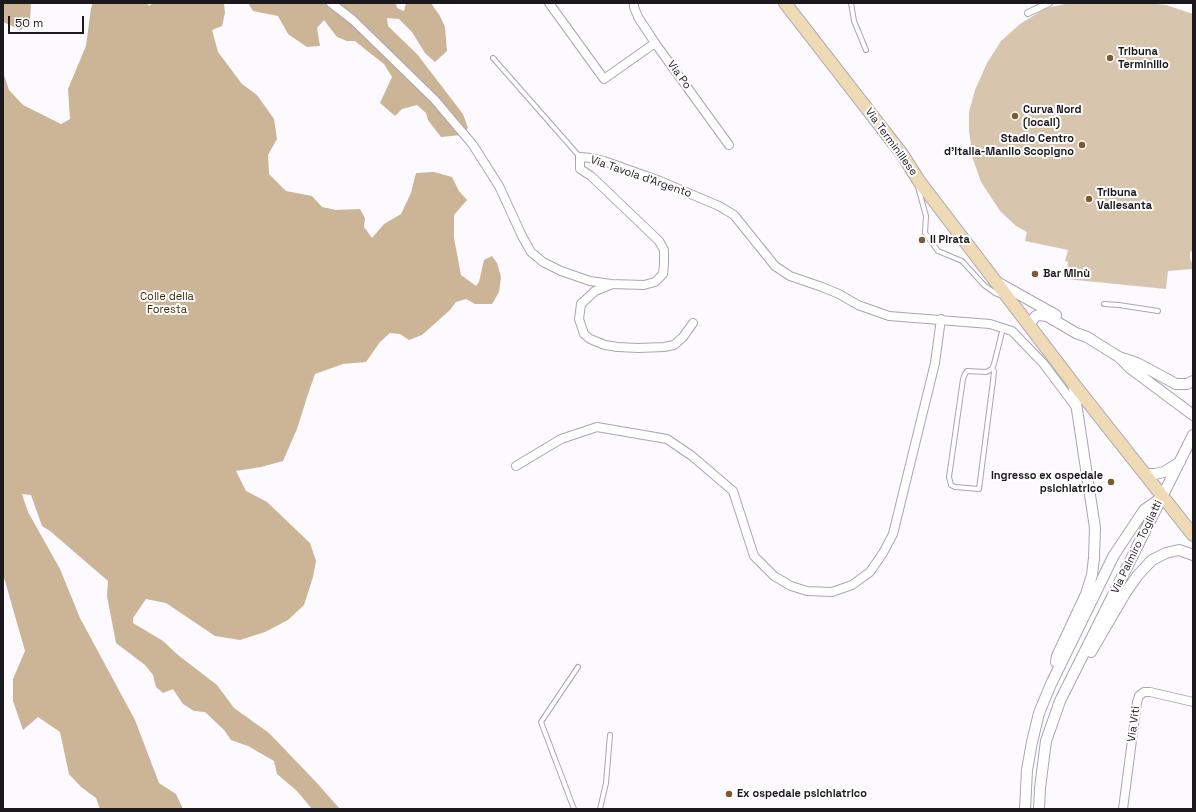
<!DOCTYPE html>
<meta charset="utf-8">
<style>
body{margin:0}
#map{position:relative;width:1196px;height:812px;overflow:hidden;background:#fcfafe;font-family:"Space Grotesk",sans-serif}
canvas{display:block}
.frame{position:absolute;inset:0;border:4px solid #1c191e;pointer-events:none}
.scale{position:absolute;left:8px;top:16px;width:76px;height:18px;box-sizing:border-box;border:2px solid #1c191e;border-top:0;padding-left:5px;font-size:12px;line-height:14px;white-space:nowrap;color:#1c191e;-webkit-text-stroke:3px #fff;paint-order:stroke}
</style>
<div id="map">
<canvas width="1196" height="812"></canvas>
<div class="frame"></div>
<div class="scale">50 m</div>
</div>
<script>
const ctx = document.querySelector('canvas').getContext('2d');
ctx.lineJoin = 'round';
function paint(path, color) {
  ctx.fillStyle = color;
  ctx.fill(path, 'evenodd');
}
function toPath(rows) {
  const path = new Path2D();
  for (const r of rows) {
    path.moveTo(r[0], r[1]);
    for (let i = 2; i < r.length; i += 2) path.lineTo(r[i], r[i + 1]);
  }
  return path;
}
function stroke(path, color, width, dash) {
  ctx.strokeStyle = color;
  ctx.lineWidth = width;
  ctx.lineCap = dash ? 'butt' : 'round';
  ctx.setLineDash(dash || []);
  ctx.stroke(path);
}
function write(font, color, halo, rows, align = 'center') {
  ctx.font = font + ' "Space Grotesk",sans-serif';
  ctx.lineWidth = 4;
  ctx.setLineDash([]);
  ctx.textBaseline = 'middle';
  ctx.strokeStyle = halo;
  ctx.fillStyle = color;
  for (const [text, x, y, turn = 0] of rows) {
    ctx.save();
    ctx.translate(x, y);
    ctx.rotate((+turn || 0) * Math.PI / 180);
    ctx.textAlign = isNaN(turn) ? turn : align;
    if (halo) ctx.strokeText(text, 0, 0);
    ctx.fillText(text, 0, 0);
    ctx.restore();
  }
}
const green = toPath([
 [1070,3,1148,3,1166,5,1193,14,1193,251,1190,252,1190,258,1193,267,1192,269,1168,271,1166,289,1066,279,1068,262,1065,261,1068,250,1025,241,1027,232,1016,226,1000,211,981,182,973,159,969,131,969,112,975,90,987,63,1001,41,1020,24,1046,8]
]);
const forest = toPath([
 [3,3,31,3,30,20,21,30,3,22],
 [93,3,147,3,149,6,153,3,224,3,225,13,222,26,212,30,218,52,242,84,257,95,274,119,277,139,268,155,269,174,286,191,312,196,322,207,336,210,360,209,365,218,364,227,372,238,384,224,401,214,411,193,416,173,434,172,452,177,459,191,467,200,454,215,454,238,461,275,476,286,479,282,484,260,492,256,497,263,501,277,499,292,492,304,475,304,466,299,456,302,450,310,422,335,409,340,400,334,390,333,380,342,366,362,343,364,315,374,308,394,297,429,283,461,261,467,236,471,246,491,267,502,310,543,316,561,313,577,304,605,288,620,265,632,240,640,215,636,166,603,146,599,133,618,133,623,163,641,178,655,217,685,234,708,269,733,316,782,340,809,312,809,297,791,277,774,274,761,248,746,231,740,224,730,205,712,194,711,183,704,173,689,163,693,156,687,153,675,145,665,116,643,107,596,108,581,50,531,42,526,31,495,22,494,28,512,60,569,80,618,135,720,159,783,176,794,183,809,100,809,96,798,81,787,69,774,60,732,38,717,23,730,13,701,13,679,25,651,3,574,3,72,9,90,23,105,61,124,70,119,68,89,86,46,91,8],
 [248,3,396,3,397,8,404,11,406,3,431,3,440,16,445,27,447,51,435,62,425,53,412,32,399,19,387,18,388,26,417,54,463,114,468,128,461,135,441,137,428,120,426,113,417,105,402,109,395,116,380,103,392,77,384,64,366,50,355,41,347,41,337,37,324,20,317,28,320,46,307,47,288,34,278,16,253,11]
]);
const service = toPath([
 [851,3,854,21,866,50],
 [493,58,580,157],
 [918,187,926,216,925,233,938,251,962,261,984,285,995,293,1002,296],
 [1104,304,1119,305,1158,311],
 [992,369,994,371,993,381,979,489,955,487,951,485,949,477,963,379,965,374,967,371,986,372,992,369,994,364,1003,328],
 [574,809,541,722,578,667],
 [600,809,606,783,610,735]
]);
const pedestrian = toPath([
 [1028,13,1049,3]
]);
const minor = toPath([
 [331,3,353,20,435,100,473,145,499,186,522,236,531,252,543,262,561,271,590,281,611,284,644,285,655,282,663,274,664,264,664,250,659,241,591,176,580,169,580,157,591,158,604,161,660,181,719,206,734,215,775,266,790,276,822,287,839,294,858,305,889,316,990,324,1012,331,1043,363,1076,407],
 [549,3,604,79,655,43],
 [634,3,634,7,638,17,655,43,729,145],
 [610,285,595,291,581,304,579,319,584,334,590,339,605,345,618,347,638,348,664,347,674,345,683,337,693,323],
 [516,466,561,439,597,427,667,439,692,456,733,491,754,556,774,576,791,586,807,591,832,592,852,585,870,572,883,553,893,534,935,363,941,319],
 [1123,809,1137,702,1139,696,1144,692,1150,692,1193,702]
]);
const tertiary = toPath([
 [997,282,1056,315],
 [1029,324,1036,316,1039,315,1047,316,1076,333,1087,337,1119,357,1137,363,1176,384,1187,384,1193,381],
 [1120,358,1130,368,1193,415],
 [1144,474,1155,474,1164,472,1180,462],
 [1091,652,1126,592,1138,575,1152,560,1166,553,1179,550,1193,555],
 [1056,662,1057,656,1086,594,1092,575,1094,558,1095,528,1073,383],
 [1025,809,1027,770,1032,742,1039,713,1051,684,1114,555,1144,510,1161,498],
 [1039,809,1040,788,1046,741,1060,701,1193,435]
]);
const secondary = toPath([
 [785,3,902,154,919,181,1073,383,1193,535]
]);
const markers = [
 [1110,58,4,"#7b5c31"],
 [1015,116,4,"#7b5c31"],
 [1082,145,4,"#7b5c31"],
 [1089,199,4,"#7b5c31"],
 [922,240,4,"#7b5c31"],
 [1035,274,4,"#7b5c31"],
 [1111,482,4,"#7b5c31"],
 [729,794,4,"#7b5c31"]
];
const poiNames = [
 ["Tribuna",1118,52],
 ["Terminillo",1118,65],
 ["Curva Nord",1023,110],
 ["(locali)",1023,123],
 ["Stadio Centro",1074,139,"right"],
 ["d'Italia-Manlio Scopigno",1074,152,"right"],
 ["Tribuna",1097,193],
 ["Vallesanta",1097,206],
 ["Il Pirata",930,240],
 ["Bar Minù",1043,274],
 ["Ingresso ex ospedale",1103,476,"right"],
 ["psichiatrico",1103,489,"right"],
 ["Ex ospedale psichiatrico",737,794]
];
const streetNames = [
 ["Via Po",679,75,54],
 ["Via Terminillese",891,142,54],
 ["Via Tavola d'Argento",641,177,19],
 ["Via Palmiro Togliatti",1137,547,-64],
 ["Via Viti",1134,724,-83]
];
const parkNames = [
 ["Colle della",167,297],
 ["Foresta",167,310]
];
paint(green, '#d7c5ae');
paint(forest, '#ccb497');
stroke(service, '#ada4b2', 6);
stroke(pedestrian, '#ada4b2', 8);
stroke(minor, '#ada4b2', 10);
stroke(tertiary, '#ada4b2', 12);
stroke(secondary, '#ada4b2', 14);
stroke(service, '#fff', 4);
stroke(pedestrian, '#fff', 6);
stroke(minor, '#fff', 8);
stroke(tertiary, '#fff', 10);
stroke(secondary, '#eedab4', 12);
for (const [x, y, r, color] of markers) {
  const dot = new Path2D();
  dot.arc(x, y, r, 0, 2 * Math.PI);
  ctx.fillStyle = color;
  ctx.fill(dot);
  stroke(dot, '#fff', 1.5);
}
write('bold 11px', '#1c191e', '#fff', poiNames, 'left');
write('11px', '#1c191e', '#fff', streetNames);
write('11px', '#412901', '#fff', parkNames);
</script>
